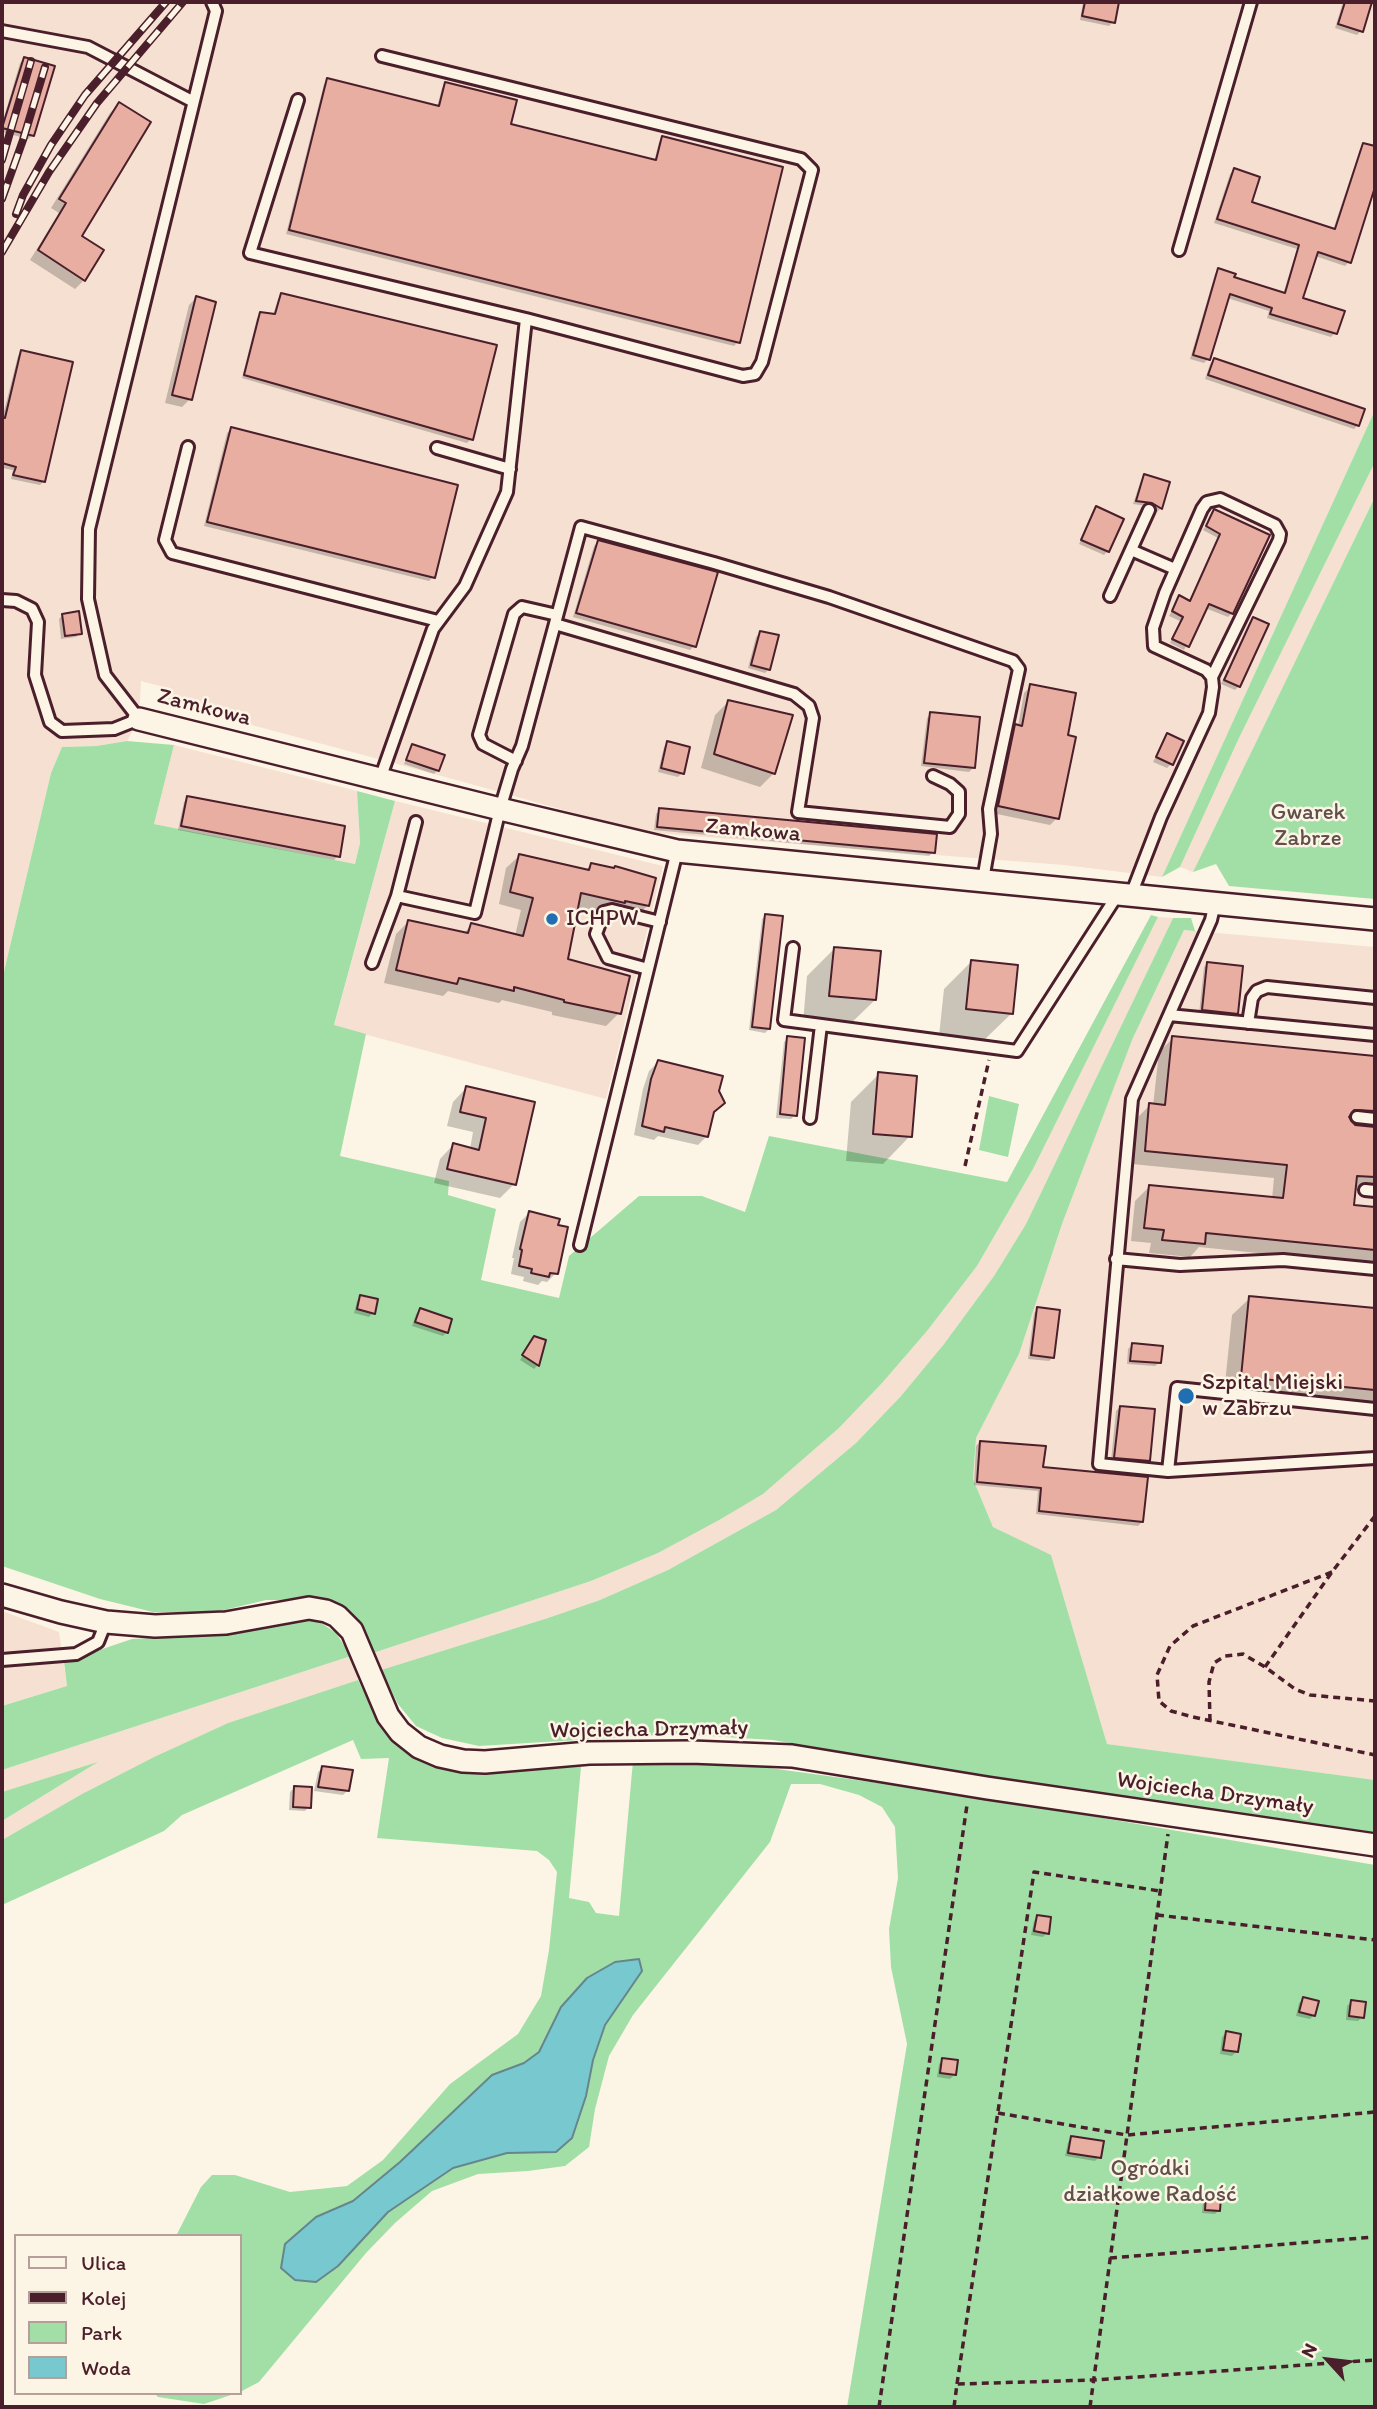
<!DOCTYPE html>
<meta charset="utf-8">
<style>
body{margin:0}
#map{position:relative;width:1377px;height:2409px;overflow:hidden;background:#fcf5e5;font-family:Itim,sans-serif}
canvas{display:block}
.frame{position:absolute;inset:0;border:4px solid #4a1f2b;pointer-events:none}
.legend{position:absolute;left:14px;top:2234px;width:228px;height:161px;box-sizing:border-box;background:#fcf5e5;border:2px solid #b59f9b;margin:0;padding:9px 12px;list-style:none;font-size:21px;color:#4a1f2b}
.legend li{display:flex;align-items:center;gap:14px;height:35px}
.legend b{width:35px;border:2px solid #b59f9b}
.north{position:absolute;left:1293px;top:2325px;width:70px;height:70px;-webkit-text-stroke:5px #fcf5e5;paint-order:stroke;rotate:297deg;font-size:19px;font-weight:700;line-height:28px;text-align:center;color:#4a1f2b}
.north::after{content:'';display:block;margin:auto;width:24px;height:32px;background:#4a1f2b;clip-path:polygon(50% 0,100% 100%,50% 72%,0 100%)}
</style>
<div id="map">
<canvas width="1377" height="2409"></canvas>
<div class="frame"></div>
<ul class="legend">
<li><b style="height:9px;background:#fcf5e5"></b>Ulica</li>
<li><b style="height:9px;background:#4a1f2b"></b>Kolej</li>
<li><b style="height:19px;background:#a2dfa6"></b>Park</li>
<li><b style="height:19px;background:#78c9cf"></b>Woda</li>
</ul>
<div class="north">N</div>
</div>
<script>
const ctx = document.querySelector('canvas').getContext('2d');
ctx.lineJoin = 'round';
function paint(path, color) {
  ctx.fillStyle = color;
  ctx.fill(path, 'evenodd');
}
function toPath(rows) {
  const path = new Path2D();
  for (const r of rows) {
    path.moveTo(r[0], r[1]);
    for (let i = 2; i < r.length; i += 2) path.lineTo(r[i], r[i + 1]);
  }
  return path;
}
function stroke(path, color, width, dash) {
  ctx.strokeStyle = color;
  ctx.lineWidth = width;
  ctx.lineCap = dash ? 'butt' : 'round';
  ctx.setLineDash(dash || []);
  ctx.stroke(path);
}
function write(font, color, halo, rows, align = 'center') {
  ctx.font = font + ' Itim,sans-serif';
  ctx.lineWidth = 5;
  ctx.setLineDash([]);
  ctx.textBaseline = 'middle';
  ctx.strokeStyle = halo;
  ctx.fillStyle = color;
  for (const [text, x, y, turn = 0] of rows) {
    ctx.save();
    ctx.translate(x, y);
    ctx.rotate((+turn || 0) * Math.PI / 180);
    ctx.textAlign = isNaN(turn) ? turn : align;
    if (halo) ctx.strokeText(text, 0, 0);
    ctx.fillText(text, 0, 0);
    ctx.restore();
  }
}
const built = toPath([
 [2,2,1375,2,1375,410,1162,877,1064,865,642,832,460,781,170,703,160,686,141,681,139,719,127,741,96,746,62,747,51,773,2,980],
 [1375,462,1375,497,1193,872,1180,867,1239,738],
 [174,745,357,791,360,843,355,864,154,824],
 [395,801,663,866,606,1099,334,1026],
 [1158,917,1173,918,1026,1224,994,1276,944,1344,901,1396,856,1443,776,1510,668,1570,600,1600,548,1618,381,1670,373,1653,591,1581,658,1553,763,1494,839,1428,883,1382,927,1331,977,1266,1033,1169],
 [1184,930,1375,947,1375,1780,1107,1744,1051,1556,993,1527,973,1479,976,1438,1019,1354,1062,1224,1130,1044],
 [2,1611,59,1632,67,1686,2,1706],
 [351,1656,358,1680,228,1723,154,1757,82,1794,2,1840,2,1821,95,1764,2,1792,2,1770]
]);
const green = toPath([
 [1375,410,1375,462,1239,738,1180,867,1162,877],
 [1375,497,1375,899,1229,886,1216,864,1193,872],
 [127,741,174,745,154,824,355,864,360,843,357,791,395,801,334,1025,366,1034,340,1156,449,1181,448,1195,496,1209,481,1280,559,1298,569,1256,639,1196,702,1196,745,1212,769,1136,1007,1182,1151,915,1158,917,1033,1169,977,1266,927,1331,883,1382,839,1428,763,1494,719,1520,658,1553,591,1581,373,1653,347,1610,326,1600,266,1600,212,1613,153,1612,100,1599,2,1566,2,980,51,773,62,747,96,746],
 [1173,918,1191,918,1195,931,1184,930,1132,1040,1062,1224,1019,1354,976,1438,973,1479,993,1527,1051,1555,1107,1744,1375,1780,1375,1834,953,1772,773,1740,676,1734,479,1746,442,1738,416,1726,398,1704,381,1670,548,1618,600,1600,668,1570,776,1510,856,1443,901,1396,944,1344,994,1276,1026,1224],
 [989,1096,1019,1104,1008,1157,979,1150],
 [314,1618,336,1633,351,1656,2,1770,2,1706,67,1686,64,1662,132,1639,231,1633],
 [358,1680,379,1723,414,1754,453,1770,581,1767,569,1898,589,1902,596,1913,619,1916,633,1761,755,1766,981,1797,1375,1865,1375,2407,847,2407,907,2044,891,1967,889,1929,898,1878,895,1827,882,1807,859,1795,820,1784,791,1784,770,1842,633,2015,609,2056,595,2109,589,2147,565,2166,528,2171,478,2174,432,2191,395,2223,366,2253,259,2382,240,2392,240,2236,176,2236,201,2187,212,2175,235,2175,290,2192,347,2186,383,2160,450,2084,518,2034,541,1996,549,1950,557,1872,549,1860,537,1851,377,1838,389,1758,361,1759,353,1740,182,1815,164,1831,2,1905,2,1840,82,1794,154,1757,228,1723],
 [642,1971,605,2025,593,2060,586,2096,572,2138,556,2152,507,2153,453,2168,388,2212,338,2266,316,2282,315,2217,353,2201,400,2162,492,2075,524,2063,539,2052,561,2007],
 [98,1762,2,1821,2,1792],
 [154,2393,237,2393,204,2404,158,2397]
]);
const water = toPath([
 [639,1959,642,1971,605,2025,593,2060,586,2096,572,2138,556,2152,507,2153,453,2168,388,2212,338,2266,316,2282,295,2280,281,2268,285,2244,316,2217,353,2201,400,2162,492,2075,524,2063,539,2052,561,2007,587,1978,615,1962,639,1959]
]);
const shadow = toPath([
 [1083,2,1117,2,1113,22,1109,26,1080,20],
 [1343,2,1370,2,1361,31,1357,35,1335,28],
 [24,59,32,136,28,139,2,132,2,124,20,63],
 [328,80,437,107,442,88,446,84,509,125,654,162,659,142,663,138,738,342,734,346,286,234,324,84],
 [119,104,80,237,84,280,75,289,30,260,59,213,51,208,110,113],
 [1364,145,1375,148,1375,182,1349,262,1345,266,1315,256,1301,299,1335,333,1331,337,1267,318,1269,311,1227,298,1208,359,1204,363,1190,359,1215,274,1218,270,1231,278,1283,294,1297,249,1214,223,1230,174,1234,170,1250,203,1333,230,1360,149],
 [282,295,471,439,467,443,242,378,257,318,261,314,273,315,278,299],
 [196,298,190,399,182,407,165,403,189,305],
 [22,352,44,481,40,485,11,479,13,470,2,468,2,419,18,356],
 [1214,360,1358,425,1354,429,1205,379,1210,364],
 [231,429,433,577,429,581,204,526,227,433],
 [1145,476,1161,508,1157,512,1147,506,1133,504,1141,480],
 [1097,509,1108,551,1104,555,1079,544],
 [1214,512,1268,536,1232,613,1228,617,1205,608,1184,650,1170,643,1180,621,1169,616,1179,597,1189,602,1218,538,1203,530],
 [598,542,694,646,690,650,573,617,594,546],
 [63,615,80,633,76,637,61,639,59,619],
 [1253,619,1239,686,1235,690,1221,684,1249,623],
 [760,633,769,669,765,673,748,668,756,637],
 [1031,686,1066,737,1057,818,1050,825,992,813,1009,732,1018,726,1024,693],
 [729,701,774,773,760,787,701,768,715,715],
 [931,714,973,768,969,772,921,766,927,718],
 [1167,735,1171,764,1167,768,1153,762],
 [668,743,682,773,678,777,658,772,664,747],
 [413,746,438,770,434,774,404,764],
 [188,798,338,856,334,860,178,830,184,802],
 [660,810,933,852,929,856,654,830,656,814],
 [519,856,585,871,591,865,647,906,635,918,577,907,566,960,619,1013,606,1026,552,1015,552,1012,502,1000,499,1003,448,991,443,996,384,983,396,934,408,922,463,934,472,925,515,936,521,910,499,904,506,868],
 [766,915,769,1029,765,1033,749,1030,762,919],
 [835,948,875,1000,847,1027,803,1023,807,976],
 [971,962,1011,1014,983,1041,939,1036,944,989],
 [1208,963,1236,1013,1232,1017,1199,1014,1204,967],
 [788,1038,795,1115,791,1119,776,1118,784,1042],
 [1173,1038,1375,1058,1375,1192,1354,1190,1352,1207,1375,1209,1375,1265,1199,1247,1190,1257,1149,1253,1151,1243,1131,1241,1135,1201,1149,1187,1272,1199,1274,1178,1132,1164,1136,1119,1150,1105,1153,1106,1159,1052],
 [658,1062,712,1113,707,1136,698,1145,658,1136,654,1140,634,1135,643,1089,649,1071],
 [879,1074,910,1136,883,1164,846,1161,851,1102],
 [466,1088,533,1103,514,1184,500,1198,434,1183,440,1159,453,1145,470,1149,473,1132,447,1126,453,1102],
 [529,1213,556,1273,547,1282,542,1281,538,1285,523,1281,524,1277,511,1274,514,1258,512,1258,520,1222],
 [361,1297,373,1313,369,1317,354,1313,357,1301],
 [1250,1298,1375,1310,1375,1409,1224,1394,1232,1315],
 [1038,1309,1053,1357,1049,1361,1028,1359,1034,1313],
 [420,1310,447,1332,443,1336,412,1326,416,1314],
 [544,1341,538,1365,534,1369,520,1360,531,1343],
 [1132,1345,1159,1363,1155,1366,1127,1364,1128,1349],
 [1120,1407,1148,1460,1144,1464,1111,1461,1116,1411],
 [980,1442,1041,1469,1142,1522,1138,1526,1036,1514,1038,1491,974,1485,976,1446],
 [322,1768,347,1791,343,1795,314,1791,318,1772],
 [294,1788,309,1807,305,1811,289,1810,290,1792],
 [1038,1917,1047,1933,1043,1937,1031,1935,1034,1921],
 [1303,1999,1314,2015,1310,2019,1296,2016,1299,2003],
 [1351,2002,1362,2017,1358,2021,1346,2020,1347,2006],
 [1226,2033,1236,2052,1232,2056,1220,2054,1222,2037],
 [943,2060,954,2075,950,2079,937,2077,939,2064],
 [1072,2138,1099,2157,1095,2161,1065,2156,1068,2142],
 [1207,2197,1219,2210,1215,2214,1202,2213,1203,2201]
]);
const building = toPath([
 [1085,2,1119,2,1115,23,1082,16,1085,2],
 [1345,2,1372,2,1363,32,1338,24,1345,2],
 [24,57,55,66,34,136,2,128,24,57],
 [327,78,439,106,445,82,517,100,511,124,656,160,662,136,783,167,740,343,289,230,327,78],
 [119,102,151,122,82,236,104,250,85,281,38,250,66,203,59,199,119,102],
 [1363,143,1375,146,1375,187,1351,263,1318,252,1303,298,1345,311,1337,334,1270,314,1272,308,1230,294,1210,360,1193,355,1218,268,1236,274,1234,277,1285,293,1299,245,1217,219,1234,168,1260,177,1252,202,1335,229,1363,143],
 [281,293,497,345,473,440,244,375,260,312,275,314,281,293],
 [196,296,216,302,192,400,172,395,196,296],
 [21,350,73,362,45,482,13,475,16,467,2,463,2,417,5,418,21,350],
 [1214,358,1365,409,1359,426,1208,375,1214,358],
 [231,427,458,485,435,578,207,522,231,427],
 [1144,474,1170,482,1162,509,1152,503,1136,501,1144,474],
 [1096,506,1124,519,1109,552,1081,540,1096,506],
 [1214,509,1270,535,1233,614,1209,604,1189,647,1172,639,1183,617,1172,611,1179,595,1190,601,1220,534,1206,526,1214,509],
 [598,540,718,572,696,647,576,613,598,540],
 [79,611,82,634,65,636,62,614,79,611],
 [1253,617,1269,624,1240,687,1224,680,1253,617],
 [760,631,779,635,770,670,751,665,760,631],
 [1030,684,1076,693,1068,735,1076,737,1059,819,998,806,1015,724,1022,726,1030,684],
 [728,700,793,715,775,774,714,754,728,700],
 [930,712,980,717,975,768,924,763,930,712],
 [1167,733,1184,741,1173,765,1156,757,1167,733],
 [667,741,690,747,684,774,661,768,667,741],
 [412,744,445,755,439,771,406,760,412,744],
 [187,796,345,826,340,857,181,826,187,796],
 [659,808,937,834,935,853,657,827,659,808],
 [519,854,589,870,591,863,614,868,615,866,656,878,649,906,625,901,625,903,581,893,568,959,630,976,621,1014,564,1002,564,1000,514,987,514,991,459,978,457,984,396,970,408,920,468,933,471,923,523,936,533,898,510,892,519,854],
 [765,914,783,916,770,1029,752,1027,765,914],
 [834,947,881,951,876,1000,829,996,834,947],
 [971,960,1018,965,1013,1014,966,1009,971,960],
 [1207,962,1243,966,1238,1014,1202,1010,1207,962],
 [787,1036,805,1038,797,1116,780,1114,787,1036],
 [1172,1036,1375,1056,1375,1111,1354,1110,1349,1117,1355,1125,1375,1127,1375,1177,1357,1176,1354,1205,1375,1207,1375,1250,1206,1233,1205,1244,1162,1240,1164,1230,1144,1228,1149,1185,1283,1198,1287,1165,1145,1151,1149,1103,1165,1105,1172,1036],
 [658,1060,723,1076,719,1091,725,1103,714,1112,708,1137,665,1127,664,1132,642,1126,651,1079,658,1060],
 [878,1072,917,1076,912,1137,873,1134,878,1072],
 [466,1086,535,1102,516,1185,447,1169,453,1143,479,1150,486,1118,460,1112,466,1086],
 [529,1211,560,1219,558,1225,568,1227,558,1274,550,1273,549,1277,531,1273,532,1269,519,1266,522,1250,520,1249,529,1211],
 [360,1295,378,1299,375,1314,357,1309,360,1295],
 [1249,1296,1375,1308,1375,1390,1241,1377,1249,1296],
 [1037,1307,1060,1310,1054,1358,1031,1355,1037,1307],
 [420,1308,452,1319,448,1333,415,1322,420,1308],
 [534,1336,546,1340,539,1366,522,1355,534,1336],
 [1132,1343,1163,1346,1161,1363,1130,1361,1132,1343],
 [1120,1406,1155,1409,1150,1461,1114,1458,1120,1406],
 [980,1441,1046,1446,1043,1467,1148,1477,1143,1522,1039,1511,1041,1488,977,1482,980,1441],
 [322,1766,353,1770,349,1791,318,1787,322,1766],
 [294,1786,312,1787,311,1808,293,1807,294,1786],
 [1037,1915,1051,1917,1049,1934,1034,1931,1037,1915],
 [1303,1997,1319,2001,1315,2016,1299,2012,1303,1997],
 [1351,2000,1366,2002,1364,2018,1349,2016,1351,2000],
 [1226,2031,1241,2034,1238,2052,1223,2050,1226,2031],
 [942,2058,958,2060,956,2075,940,2073,942,2058],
 [1071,2136,1104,2141,1101,2158,1068,2153,1071,2136],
 [1206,2195,1221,2196,1220,2211,1205,2210,1206,2195]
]);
const path = toPath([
 [965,1166,989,1060],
 [1332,1572,1193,1626,1170,1646,1157,1675,1159,1701,1171,1711,1193,1717,1375,1755],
 [1265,1667,1332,1572,1375,1516],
 [1210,1721,1209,1682,1214,1663,1225,1656,1243,1654,1265,1667,1295,1689,1310,1695,1375,1701],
 [1157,1915,1375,1940],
 [998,2113,1127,2135,1375,2112],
 [1110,2258,1375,2237],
 [957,2384,1034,1872,1160,1891],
 [879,2407,967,1805],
 [954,2407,957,2384,1094,2380,1375,2360],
 [1090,2407,1168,1834]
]);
const lane = toPath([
 [2,31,88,47,192,101],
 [382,56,801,159,812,170,762,362,755,374,743,376,526,319],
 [298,100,250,253,526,319,507,492,465,586,433,629,380,779],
 [1179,250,1251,2],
 [188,447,165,540,172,553,438,621],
 [437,448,510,469],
 [1131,550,1175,569],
 [1110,596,1149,510],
 [2,600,16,601,32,609,38,622,35,675,50,722,62,731,114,729,139,719,105,675,88,599,89,529,216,11,212,2],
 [555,624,794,694,809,706,813,718,798,812,950,827,959,814,959,792,950,784,933,776],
 [516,761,483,744,479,735,514,614,522,607,557,615],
 [416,822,397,896,475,913,500,809,512,769,522,746,581,527,714,563,829,597,1013,661,1019,669,989,809,991,834,983,880],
 [1131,895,1161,817,1209,713,1213,687,1212,677,1206,670,1154,646,1153,628,1165,593,1202,509,1207,502,1220,499,1275,525,1280,534,1279,540,1212,677],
 [1215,903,1211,920,1132,1099,1099,1464,1168,1471,1375,1458],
 [793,948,784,1020,1017,1051,1118,894],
 [372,963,397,896],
 [648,969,608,958,596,934,604,912,612,910,660,922],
 [1169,1015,1375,1035],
 [1248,1023,1252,998,1257,991,1267,987,1375,998],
 [1357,1117,1375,1119],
 [810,1118,821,1025],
 [1365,1190,1375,1191],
 [580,1245,677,851],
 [1116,1259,1180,1265,1283,1260,1375,1269],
 [1168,1471,1177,1388,1375,1409],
 [2,1660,76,1654,98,1642,106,1622]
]);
const street = toPath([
 [139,719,500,809,677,851,1375,919],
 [2,1595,61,1612,106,1622,155,1626,226,1623,309,1608,326,1611,337,1616,352,1631,388,1716,400,1732,419,1747,440,1756,463,1761,485,1762,589,1753,691,1752,792,1756,987,1788,1375,1845]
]);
const rail = toPath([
 [2,160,31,61],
 [2,199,23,140,45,67],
 [16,214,23,195,51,145,85,95,166,2],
 [2,252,49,172,97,103,183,2]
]);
const markers = [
 [552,919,7,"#1f6fb2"],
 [1186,1396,9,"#1f6fb2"]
];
const streetNames = [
 ["Zamkowa",204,708,14],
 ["Zamkowa",753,831,5],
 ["Wojciecha Drzymały",649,1730,-1],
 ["Wojciecha Drzymały",1215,1794,8]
];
const parkNames = [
 ["Gwarek",1308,813],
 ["Zabrze",1308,839],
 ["Ogródki",1150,2169],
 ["działkowe Radość",1150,2195]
];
const poiNames = [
 ["ICHPW",566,919],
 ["Szpital Miejski",1202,1383],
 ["w Zabrzu",1202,1409]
];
paint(built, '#f6e0d1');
paint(green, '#a2dfa6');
paint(water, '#78c9cf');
stroke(water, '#66858d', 2);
paint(shadow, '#0003');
paint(building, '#e7aea1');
stroke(building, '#4a1f2b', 2);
stroke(lane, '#4a1f2b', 16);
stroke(street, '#4a1f2b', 26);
stroke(path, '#4a1f2b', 3.5, [7, 5]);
stroke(lane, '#fcf5e5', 10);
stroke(street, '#fcf5e5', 21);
stroke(rail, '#4a1f2b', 8);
stroke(rail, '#fcf5e5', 5, [16]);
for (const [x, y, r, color] of markers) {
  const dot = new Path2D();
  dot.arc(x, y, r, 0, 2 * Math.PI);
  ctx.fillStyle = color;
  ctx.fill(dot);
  stroke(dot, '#fcf5e5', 2.5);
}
write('23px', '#4a1f2b', '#fcf5e5', streetNames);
write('23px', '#604f4a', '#fcf5e5', parkNames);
write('23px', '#4a1f2b', '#fcf5e5', poiNames, 'left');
</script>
